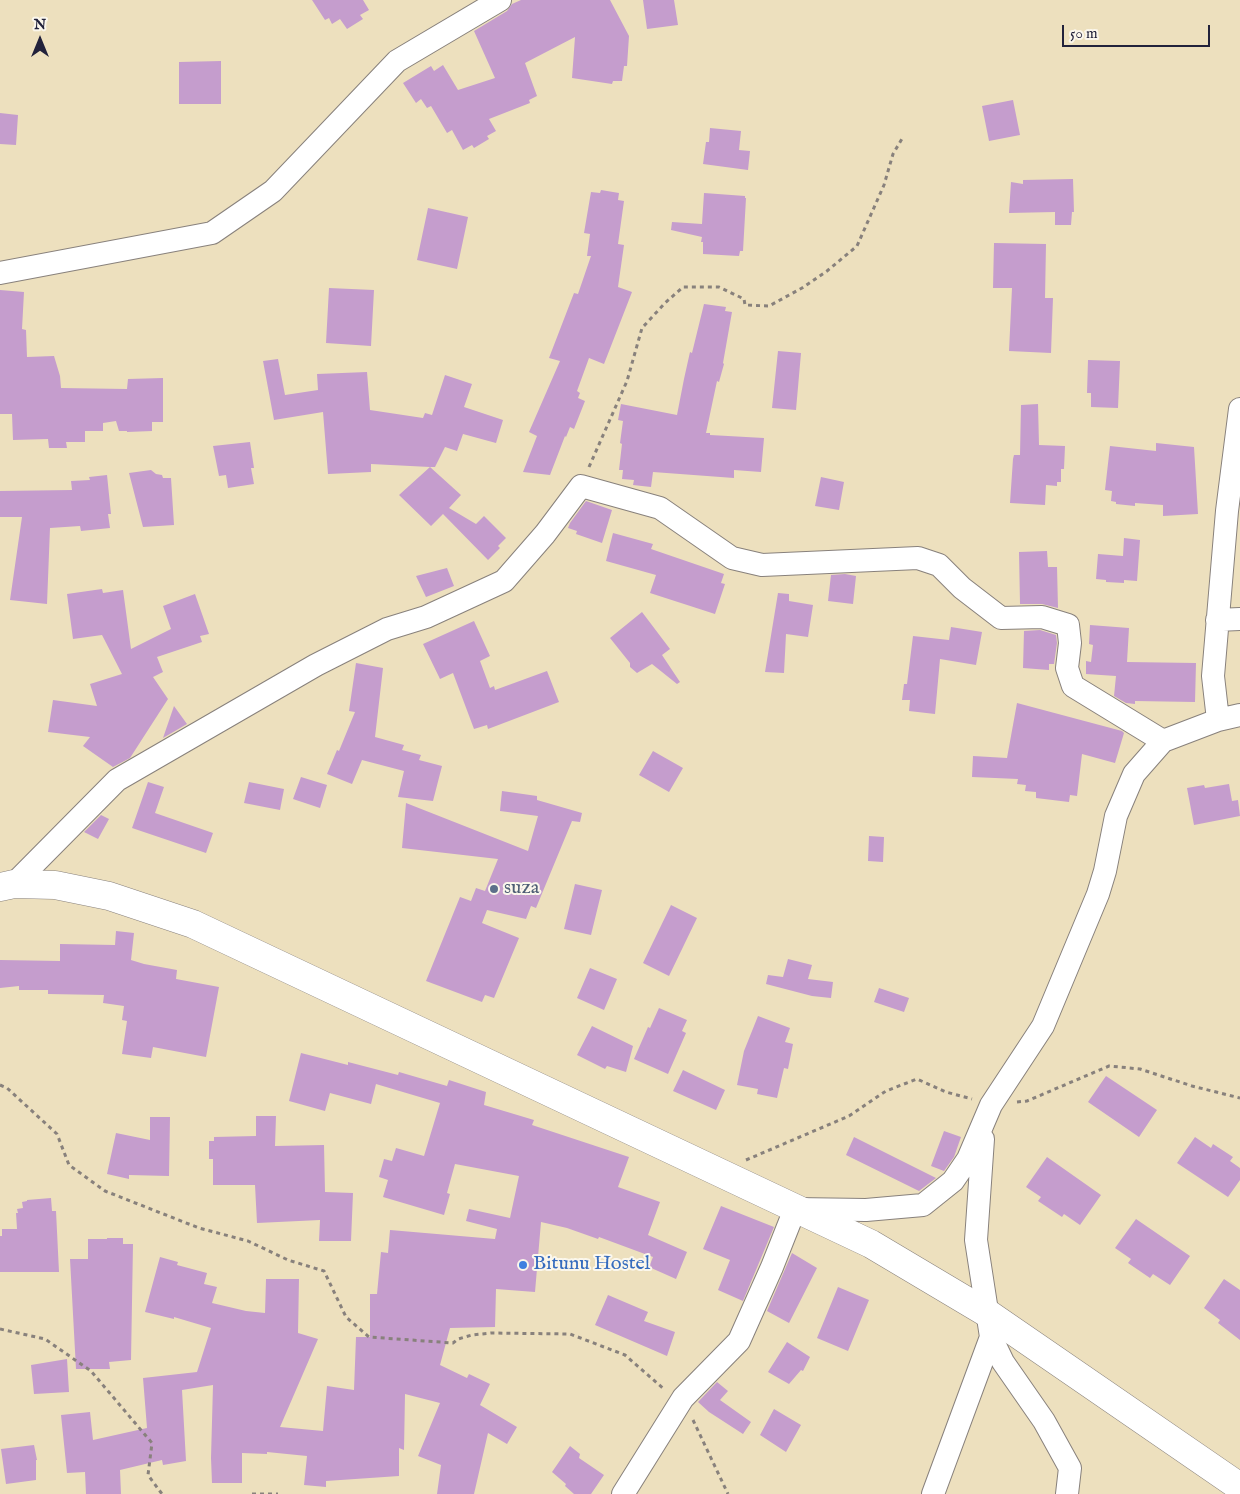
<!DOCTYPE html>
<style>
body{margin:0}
#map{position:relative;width:1240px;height:1494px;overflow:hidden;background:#ede0be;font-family:"IM FELL English",serif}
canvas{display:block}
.north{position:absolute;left:15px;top:15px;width:50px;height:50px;-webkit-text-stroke:4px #fbf7ec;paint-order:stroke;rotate:0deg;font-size:14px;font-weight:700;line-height:20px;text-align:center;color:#22223b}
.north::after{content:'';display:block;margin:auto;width:18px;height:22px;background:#22223b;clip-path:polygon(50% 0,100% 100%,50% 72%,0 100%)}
.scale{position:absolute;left:1062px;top:25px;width:148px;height:22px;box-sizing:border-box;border:2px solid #22223b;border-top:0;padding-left:6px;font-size:15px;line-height:18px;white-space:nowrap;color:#22223b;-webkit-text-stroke:4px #fbf7ec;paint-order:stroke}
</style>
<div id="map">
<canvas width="1240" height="1494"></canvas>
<div class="north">N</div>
<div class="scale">50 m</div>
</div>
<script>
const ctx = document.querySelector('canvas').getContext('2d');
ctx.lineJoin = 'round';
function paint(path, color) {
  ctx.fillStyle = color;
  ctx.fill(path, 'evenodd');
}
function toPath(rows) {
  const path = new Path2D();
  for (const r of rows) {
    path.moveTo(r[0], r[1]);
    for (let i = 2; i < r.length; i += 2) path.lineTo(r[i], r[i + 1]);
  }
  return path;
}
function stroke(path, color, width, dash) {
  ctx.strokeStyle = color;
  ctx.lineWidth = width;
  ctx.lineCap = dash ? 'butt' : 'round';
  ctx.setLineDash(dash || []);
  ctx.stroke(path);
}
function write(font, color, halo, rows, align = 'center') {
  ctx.font = font + ' "IM FELL English",serif';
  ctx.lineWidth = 4;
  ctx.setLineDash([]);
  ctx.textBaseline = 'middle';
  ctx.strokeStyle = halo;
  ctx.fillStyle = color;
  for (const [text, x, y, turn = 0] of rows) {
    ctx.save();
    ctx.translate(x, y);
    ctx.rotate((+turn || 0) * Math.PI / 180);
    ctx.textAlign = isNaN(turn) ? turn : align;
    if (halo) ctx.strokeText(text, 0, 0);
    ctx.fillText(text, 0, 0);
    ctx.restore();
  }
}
const building = toPath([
 [312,0,363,0,369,10,360,15,363,19,347,29,340,19,332,24,329,18,325,20],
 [521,0,610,0,629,36,627,66,624,66,622,81,613,81,612,84,572,78,575,37,525,63,537,96,529,100,530,103,489,119,496,131,487,136,489,139,474,148,472,145,463,150,452,130,447,133,431,106,427,108,421,99,416,103,403,83,431,66,434,71,443,65,458,90,495,78,474,31,507,11,512,4],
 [643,0,674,0,678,25,647,29],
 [221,61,221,104,179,104,179,62],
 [1013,100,1020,135,989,141,982,106],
 [0,113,18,115,16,145,0,144],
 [710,128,741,131,739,150,750,151,748,170,703,164,706,142,709,142],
 [1073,179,1074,212,1072,212,1071,225,1055,225,1055,212,1009,213,1011,182,1023,184,1023,180],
 [601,190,619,193,618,200,624,201,618,244,624,245,618,287,632,292,604,364,589,358,577,391,580,393,578,398,585,401,574,429,570,427,566,437,565,436,550,475,523,472,537,436,529,432,560,361,549,358,574,293,578,294,591,256,587,256,590,234,584,233,591,192,600,193],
 [704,193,745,196,745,198,746,198,743,251,740,251,739,256,703,254,703,242,701,242,702,237,671,230,672,222,702,224],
 [428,208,468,217,457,269,417,260],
 [994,243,1046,244,1045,298,1053,298,1051,353,1009,351,1012,288,993,288],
 [329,288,374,290,371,346,326,343],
 [0,290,24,292,22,329,26,330,27,357,54,356,60,376,61,388,127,389,128,379,163,378,163,422,152,422,152,431,127,432,127,431,119,431,116,421,103,423,103,431,85,431,85,442,66,442,67,448,49,448,48,439,13,440,12,414,0,414],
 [704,304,726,307,725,311,732,312,723,363,724,364,719,382,717,381,706,433,710,433,710,435,764,438,761,472,734,470,734,478,653,472,651,487,633,485,634,480,622,479,623,470,619,470,622,444,620,443,623,421,618,420,621,404,677,415,684,379,690,352,692,353],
 [778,351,801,353,796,410,772,408],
 [278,359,285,395,318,390,317,374,367,372,370,410,423,418,425,413,432,415,445,375,472,384,464,407,503,420,496,443,463,434,457,451,445,447,435,467,430,467,461,495,449,508,476,524,484,516,506,538,498,546,500,548,488,560,443,514,431,526,399,495,430,467,371,464,371,472,328,474,323,412,274,420,263,361],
 [1088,360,1120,361,1118,408,1091,407,1091,393,1087,393],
 [1038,404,1039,445,1065,446,1064,469,1061,469,1061,482,1057,482,1057,486,1046,485,1045,505,1010,503,1013,459,1014,455,1020,455,1021,405],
 [250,442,254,468,251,468,254,484,228,488,226,475,219,476,213,446],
 [1156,443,1194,447,1198,514,1163,516,1163,505,1135,503,1135,506,1116,504,1116,502,1111,501,1112,491,1105,490,1110,446,1156,451],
 [151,470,156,474,162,475,163,478,171,478,174,525,143,527,129,473],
 [107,475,111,514,108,514,110,528,81,531,80,526,50,528,47,604,10,600,22,517,0,517,0,491,72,490,71,481,90,480,89,477],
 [821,477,844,482,839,510,815,506],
 [586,501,612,510,602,543,576,534,577,531,568,528,570,523],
 [613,533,653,544,651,549,724,574,721,583,725,584,715,614,650,593,656,575,606,561],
 [1124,538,1140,540,1137,581,1124,580,1124,583,1106,582,1106,580,1096,579,1098,554,1123,556],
 [1047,551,1048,567,1057,567,1058,608,1042,604,1020,604,1019,552],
 [447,568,454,586,426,597,416,576],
 [845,574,856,576,853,604,828,601,831,575],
 [102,589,103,593,123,590,131,649,171,629,163,606,195,594,209,634,200,636,202,642,157,657,163,672,153,677,168,699,130,758,113,767,83,746,90,737,48,732,53,700,97,706,90,684,122,674,102,635,73,639,67,594],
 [778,593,789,594,789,601,813,605,808,637,786,634,784,673,765,672],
 [642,612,670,649,662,655,680,682,677,684,652,664,637,673,630,667,630,663,610,638],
 [474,621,490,656,480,661,490,688,494,686,495,690,547,671,559,702,488,729,487,725,474,729,453,673,440,679,423,644],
 [1090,625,1129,628,1127,662,1196,663,1195,702,1135,701,1135,704,1126,703,1114,696,1116,676,1086,674,1086,661,1091,662,1093,645,1089,644],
 [951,627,982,632,976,665,940,659,935,714,909,711,910,700,902,700,904,684,907,684,913,636,949,640],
 [1040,630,1056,635,1057,643,1054,664,1049,664,1049,670,1023,668,1024,631],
 [356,663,383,668,375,737,404,745,402,750,421,755,419,760,442,766,433,801,398,797,404,771,362,760,352,784,327,774,337,750,339,751,355,712,349,711],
 [1017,703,1122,731,1124,733,1115,763,1082,754,1077,796,1070,795,1069,802,1036,798,1036,792,1025,791,1026,785,1017,784,1018,779,972,777,973,756,1007,758],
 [174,706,187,724,163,738],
 [653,751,683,768,669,792,639,775],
 [301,777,327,785,320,808,293,799],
 [148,782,164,787,155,813,213,833,206,853,132,828],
 [249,782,284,789,280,810,244,803],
 [1229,784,1232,801,1238,800,1240,816,1194,825,1187,788,1204,785,1205,788],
 [502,791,537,796,537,800,582,813,580,822,572,821,536,908,531,906,526,919,487,910,482,923,519,938,494,998,485,995,482,1002,426,981,460,897,471,901,476,888,485,891,498,859,402,848,406,803,528,851,538,816,500,811],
 [101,815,109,819,98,839,84,832],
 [869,836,884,837,883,862,868,861],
 [575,884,602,890,591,935,564,929],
 [671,905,697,918,669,976,643,963],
 [116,931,134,933,131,960,144,964,177,970,176,979,219,987,206,1057,153,1047,151,1058,122,1054,127,1021,122,1020,124,1006,103,1003,104,995,48,994,48,990,19,990,19,986,0,988,0,960,60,961,60,944,115,945],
 [788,959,812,965,808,979,833,982,831,998,812,996,766,984,768,975,783,977],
 [590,968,617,979,604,1010,577,998],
 [879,988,909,998,904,1012,874,1002],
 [659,1008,687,1020,682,1031,686,1033,668,1074,634,1059,648,1027,650,1028],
 [758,1016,790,1028,785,1042,793,1044,788,1069,784,1068,777,1098,757,1094,758,1089,737,1085,744,1051],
 [592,1026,633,1046,626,1072,607,1066,605,1069,577,1055],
 [301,1053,348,1065,348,1062,398,1075,399,1072,447,1086,449,1080,486,1092,484,1105,534,1120,532,1125,629,1157,618,1187,660,1202,648,1235,687,1252,676,1279,649,1267,653,1257,599,1237,598,1239,567,1228,541,1222,535,1292,496,1289,495,1327,450,1328,440,1365,467,1378,469,1374,490,1384,480,1405,517,1427,507,1444,488,1433,474,1494,437,1494,441,1465,418,1456,440,1403,405,1394,404,1450,399,1448,399,1476,326,1481,326,1487,304,1485,307,1456,267,1452,267,1454,242,1453,242,1483,212,1483,211,1458,213,1385,182,1390,186,1461,163,1465,162,1460,120,1470,121,1494,86,1494,85,1472,67,1473,61,1415,90,1412,93,1440,147,1428,143,1378,197,1372,211,1328,174,1317,174,1319,145,1312,160,1257,178,1262,177,1265,207,1273,204,1284,217,1287,212,1303,246,1311,265,1313,266,1279,299,1279,298,1333,318,1339,280,1427,323,1431,327,1386,354,1390,356,1337,370,1337,370,1294,377,1294,381,1252,388,1253,390,1230,495,1239,497,1229,466,1221,469,1209,510,1218,519,1176,455,1164,447,1193,450,1194,444,1215,383,1197,388,1180,379,1177,384,1159,392,1161,396,1148,424,1156,440,1103,376,1084,371,1104,330,1093,325,1111,289,1101],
 [683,1070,725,1090,716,1110,673,1091],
 [1106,1076,1157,1110,1139,1137,1088,1102],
 [256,1116,276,1116,275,1146,324,1145,325,1192,353,1193,351,1241,319,1241,320,1220,257,1223,255,1185,213,1185,213,1159,209,1159,209,1141,214,1141,214,1137,256,1136],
 [150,1117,170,1117,169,1176,129,1175,129,1179,107,1174,116,1133,150,1140],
 [944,1131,961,1137,954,1157,944,1171,931,1166],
 [854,1137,936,1178,919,1191,846,1155],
 [1195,1137,1211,1148,1213,1144,1233,1157,1230,1161,1240,1168,1240,1180,1228,1197,1177,1163],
 [1047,1157,1101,1195,1080,1225,1064,1214,1062,1217,1038,1201,1041,1197,1026,1187],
 [51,1198,52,1211,56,1211,59,1272,0,1272,0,1236,2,1236,2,1229,17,1229,16,1213,18,1213,17,1209,23,1208,22,1202,27,1201,27,1200],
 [721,1206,774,1227,743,1301,718,1290,730,1260,703,1249],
 [1136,1219,1190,1256,1170,1285,1153,1274,1150,1278,1128,1263,1131,1259,1115,1248],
 [107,1238,123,1238,123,1244,133,1244,131,1360,109,1362,110,1369,76,1369,70,1259,88,1259,88,1239,107,1239],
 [792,1253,817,1268,789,1323,767,1311],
 [1224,1279,1240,1290,1240,1340,1218,1323,1220,1320,1204,1308],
 [838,1287,869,1300,848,1351,817,1338],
 [608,1295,648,1312,644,1321,675,1332,667,1356,595,1325],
 [787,1342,810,1357,803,1371,801,1370,789,1384,768,1372],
 [67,1359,69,1392,34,1394,31,1365],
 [717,1382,728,1391,720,1400,751,1422,743,1434,709,1412,698,1402],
 [774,1409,801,1425,786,1452,760,1435],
 [34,1445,37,1460,36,1460,36,1480,6,1484,1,1449],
 [570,1446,580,1454,579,1458,604,1475,591,1494,574,1494,565,1486,566,1484,552,1472]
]);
const path = toPath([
 [589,467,627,381,642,328,665,303,683,287,719,287,744,299,745,305,769,306,802,288,827,271,857,246,884,185,893,154,903,137],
 [0,1085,7,1088,57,1134,69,1165,105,1191,199,1228,248,1241,288,1260,324,1271,346,1317,369,1337,453,1343,458,1339,472,1335,491,1333,570,1334,625,1355,665,1390],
 [1017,1102,1027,1101,1109,1066,1140,1069,1192,1086,1240,1098],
 [746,1160,849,1116,886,1091,917,1079,946,1092,972,1099],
 [0,1329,45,1339,91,1371,152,1443,148,1475,162,1494],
 [693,1420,728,1494],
 [252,1494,278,1494]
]);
const minor = toPath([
 [0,273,212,233,273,191,397,61,500,0],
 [1217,620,1240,619],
 [1218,720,1213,676,1227,511,1240,409],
 [14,884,117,780,316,665,387,629,426,617,504,581,545,534,581,486,660,508,732,558,762,565,918,558,939,565,962,588,1001,618,1042,617,1068,625,1070,643,1067,668,1073,686,1163,741],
 [983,1139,976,1240,991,1337,1003,1362,1044,1421,1070,1468,1067,1494],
 [623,1494,683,1398,739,1341,772,1267,795,1209,866,1210,923,1205,953,1181,968,1159,991,1105,1043,1026,1098,894,1105,871,1116,816,1134,774,1163,741,1218,720,1240,715],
 [933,1494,991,1337]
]);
const primary = toPath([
 [0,887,14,884,55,885,109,896,193,924,871,1244,987,1313,1240,1487]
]);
const markers = [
 [494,889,5,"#5c6f8a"],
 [523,1265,5,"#3f7fe0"]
];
const serviceNames = [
 ["suza",504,889]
];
const shopNames = [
 ["Bitunu Hostel",533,1265]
];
paint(building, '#c59dcd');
stroke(minor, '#88817c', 24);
stroke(primary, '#88817c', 29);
stroke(path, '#88817c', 3, [4, 4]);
stroke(minor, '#fff', 22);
stroke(primary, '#fff', 28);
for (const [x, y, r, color] of markers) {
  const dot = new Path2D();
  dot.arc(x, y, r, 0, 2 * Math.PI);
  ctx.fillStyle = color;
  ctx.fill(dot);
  stroke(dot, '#fbf7ec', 2);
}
write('20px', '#4e5e75', '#fbf7ec', serviceNames, 'left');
write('20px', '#366cbe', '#fbf7ec', shopNames, 'left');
</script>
